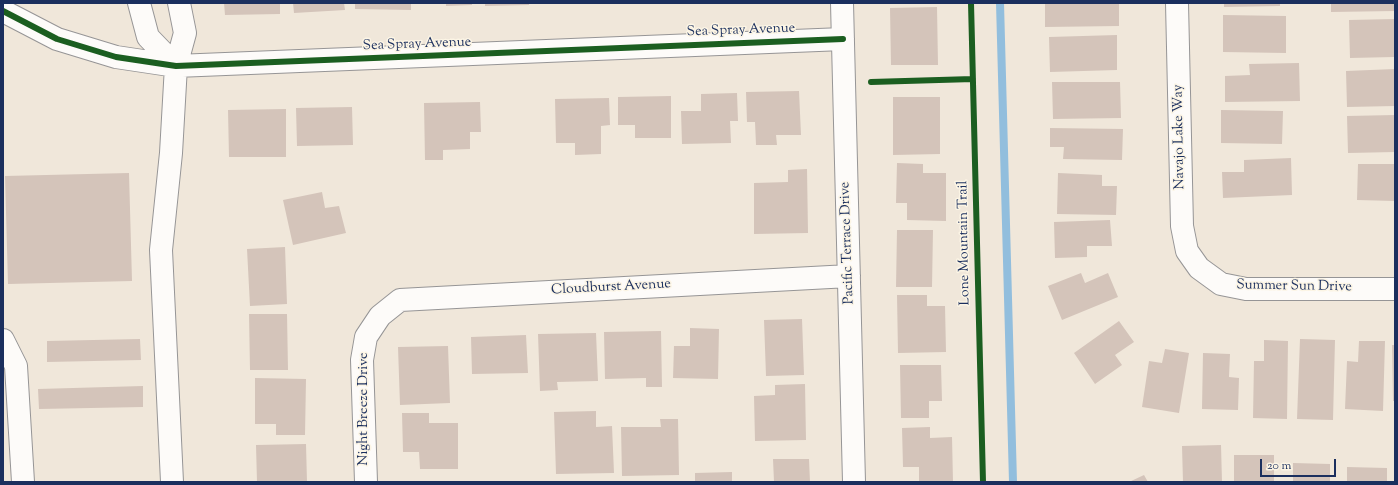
<!DOCTYPE html>
<style>
body{margin:0}
#map{position:relative;width:1398px;height:485px;overflow:hidden;background:#f0e7da;font-family:"Sorts Mill Goudy",serif}
canvas{display:block}
.frame{position:absolute;inset:0;border:4px solid #1b2f5e;pointer-events:none}
.scale{position:absolute;left:1260px;top:459px;width:76px;height:18px;box-sizing:border-box;border:2px solid #1b2f5e;border-top:0;padding-left:5px;font-size:12px;line-height:14px;white-space:nowrap;color:#1b2f5e;-webkit-text-stroke:3px #fcf5e5;paint-order:stroke}
</style>
<div id="map">
<canvas width="1398" height="485"></canvas>
<div class="frame"></div>
<div class="scale">20 m</div>
</div>
<script>
const ctx = document.querySelector('canvas').getContext('2d');
ctx.lineJoin = 'round';
function toPath(rows) {
  const path = new Path2D();
  for (const r of rows) {
    path.moveTo(r[0], r[1]);
    for (let i = 2; i < r.length; i += 2) path.lineTo(r[i], r[i + 1]);
  }
  return path;
}
function stroke(path, color, width, dash) {
  ctx.strokeStyle = color;
  ctx.lineWidth = width;
  ctx.lineCap = dash ? 'butt' : 'round';
  ctx.setLineDash(dash || []);
  ctx.stroke(path);
}
function paint(path, color) {
  ctx.fillStyle = color;
  ctx.fill(path, 'evenodd');
}
function write(font, color, halo, rows, align = 'center') {
  ctx.font = font + ' "Sorts Mill Goudy",serif';
  ctx.lineWidth = 3;
  ctx.setLineDash([]);
  ctx.textBaseline = 'middle';
  ctx.strokeStyle = halo;
  ctx.fillStyle = color;
  for (const [text, x, y, turn = 0] of rows) {
    ctx.save();
    ctx.translate(x, y);
    ctx.rotate((+turn || 0) * Math.PI / 180);
    ctx.textAlign = isNaN(turn) ? turn : align;
    if (halo) ctx.strokeText(text, 0, 0);
    ctx.fillText(text, 0, 0);
    ctx.restore();
  }
}
const stream = toPath([
 [1000,3,1013,482]
]);
const building = toPath([
 [224,3,280,3,280,14,225,15],
 [293,3,344,3,345,10,294,13],
 [355,3,411,3,411,10,355,9],
 [446,3,472,3,472,5,446,6],
 [485,3,529,3,529,5,485,6],
 [1045,3,1119,3,1119,26,1045,27],
 [1224,3,1280,3,1280,6,1224,7],
 [1331,3,1395,3,1395,11,1331,12],
 [937,7,938,65,891,65,890,8],
 [1223,15,1286,16,1286,53,1223,52],
 [1395,19,1394,57,1350,58,1349,20],
 [1117,35,1117,70,1050,72,1049,37],
 [1299,63,1300,101,1225,102,1225,76,1250,75,1249,64],
 [1395,69,1395,106,1347,107,1346,71],
 [1052,82,1120,82,1121,118,1053,119],
 [799,91,801,135,776,135,777,145,756,145,755,122,747,122,746,92],
 [737,93,738,121,730,121,731,143,682,144,681,111,701,111,701,94],
 [671,96,671,138,635,138,635,125,618,125,618,97],
 [893,97,940,97,940,154,893,155],
 [609,98,610,125,601,126,601,154,575,155,575,143,556,143,555,99],
 [480,102,481,132,470,132,470,149,443,150,443,160,425,160,424,103],
 [352,107,353,145,297,146,296,108],
 [286,109,286,157,229,157,228,110],
 [1221,110,1283,111,1282,144,1221,143],
 [1395,115,1395,152,1348,153,1347,116],
 [1050,128,1123,129,1122,160,1063,159,1064,147,1050,147],
 [1291,158,1292,195,1223,198,1222,172,1244,172,1244,160],
 [897,163,923,164,923,173,946,173,946,221,907,220,907,203,896,203],
 [1358,164,1394,164,1395,201,1357,200],
 [807,169,808,233,754,234,754,183,788,182,788,170],
 [129,173,132,281,8,284,5,176],
 [1058,173,1102,175,1102,186,1117,186,1116,215,1057,214],
 [322,192,325,208,339,206,346,233,293,245,283,200],
 [1110,220,1112,246,1087,246,1087,257,1055,258,1054,222],
 [897,230,933,230,932,287,896,287],
 [285,247,287,304,250,306,247,249],
 [1081,273,1085,283,1108,273,1118,297,1062,320,1048,286],
 [897,295,927,295,927,306,945,306,946,352,898,353],
 [249,314,287,314,288,370,250,370],
 [802,319,804,375,766,376,764,320],
 [1119,321,1134,342,1115,355,1122,365,1095,384,1074,353],
 [690,328,719,329,718,379,673,378,674,346,690,346],
 [661,331,662,387,646,387,646,378,605,379,604,332],
 [596,333,598,381,557,382,558,390,540,391,538,334],
 [526,335,528,373,472,374,471,337],
 [140,339,141,360,47,362,47,341],
 [1300,339,1335,340,1333,420,1297,419],
 [1264,340,1288,341,1287,419,1253,418,1254,361,1264,361],
 [1359,341,1385,341,1383,411,1345,409,1347,361,1358,362],
 [1392,345,1395,345,1395,401,1393,401],
 [448,346,450,403,400,405,398,347],
 [1165,349,1189,353,1179,413,1142,407,1149,361,1162,363],
 [1203,353,1230,354,1229,377,1239,378,1238,410,1202,409],
 [900,365,941,365,942,401,929,401,929,418,901,418],
 [255,378,306,379,305,435,276,435,276,424,255,424],
 [805,384,806,440,755,441,754,396,775,395,775,385],
 [143,386,143,407,39,409,38,389],
 [596,411,596,427,612,426,614,473,556,474,554,412],
 [402,413,429,413,429,423,458,423,458,469,420,469,419,452,403,452],
 [660,419,678,419,679,475,622,476,621,427,661,427],
 [930,427,930,438,952,437,953,482,919,482,919,467,903,467,902,428],
 [306,444,307,482,257,482,256,445],
 [1221,445,1222,482,1183,482,1182,446],
 [1234,455,1274,455,1274,482,1234,482],
 [773,459,809,459,810,482,774,482],
 [1293,463,1330,464,1330,482,1293,482],
 [1347,467,1387,468,1387,482,1347,482],
 [732,472,732,482,695,482,695,473],
 [1144,475,1148,482,1129,482]
]);
const minor = toPath([
 [139,3,148,37,176,66],
 [842,3,854,482],
 [1177,3,1182,226,1187,251,1199,268,1221,284,1246,289,1395,289],
 [3,11,57,39,116,57,176,66,843,39],
 [3,340,16,366,23,482],
 [172,482,161,250,171,153,176,66,185,33,179,3],
 [366,482,362,360,366,337,380,316,400,300,849,276]
]);
const cycleway = toPath([
 [971,3,983,482],
 [3,11,57,39,116,57,176,66,843,39],
 [871,82,973,79]
]);
const streetNames = [
 ["Sea Spray Avenue",741,31,-2],
 ["Sea Spray Avenue",417,45,-2],
 ["Navajo Lake Way",1180,137,-91],
 ["Pacific Terrace Drive",848,243,-92],
 ["Lone Mountain Trail",965,243,-91],
 ["Summer Sun Drive",1294,287,1],
 ["Cloudburst Avenue",611,288,-3],
 ["Night Breeze Drive",365,409,-90]
];
stroke(stream, '#92bedd', 8);
paint(building, '#d4c4ba');
stroke(minor, '#969596', 24);
stroke(minor, '#fdfbf9', 22);
stroke(cycleway, '#1b5e20', 6);
write('14px', '#1b2f5e', '#fcf5e5', streetNames);
</script>
